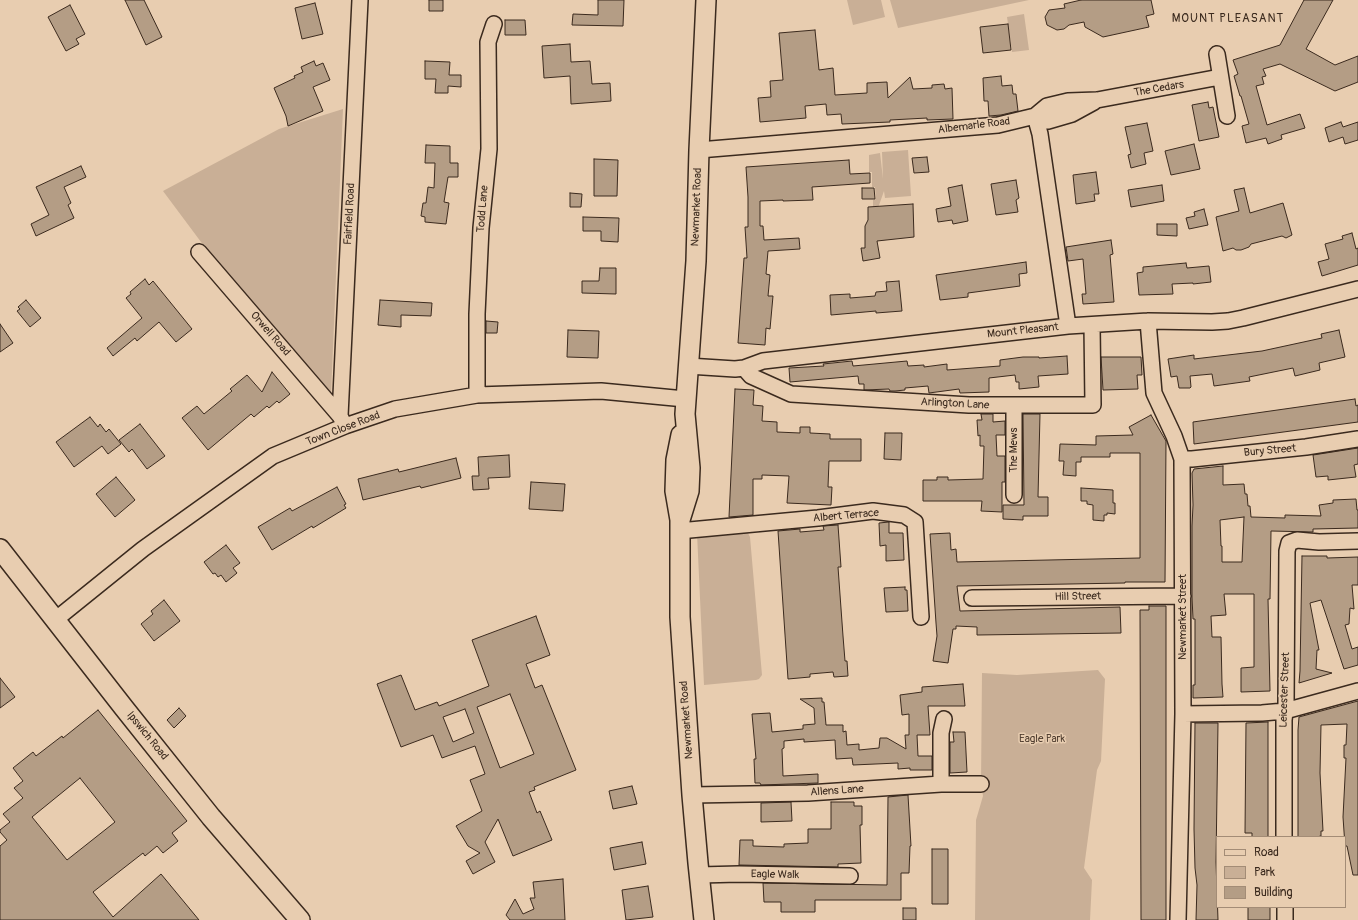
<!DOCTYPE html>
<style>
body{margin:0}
#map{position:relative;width:1358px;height:920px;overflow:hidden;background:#e8cdb0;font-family:Pangolin,sans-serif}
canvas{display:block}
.legend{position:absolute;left:1216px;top:836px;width:130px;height:72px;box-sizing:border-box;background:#e8cdb0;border:1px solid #a38c76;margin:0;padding:5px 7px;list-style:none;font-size:12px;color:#3b2a1e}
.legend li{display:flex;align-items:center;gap:8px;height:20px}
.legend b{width:20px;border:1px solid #a38c76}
</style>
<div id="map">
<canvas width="1358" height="920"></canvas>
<ul class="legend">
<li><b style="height:5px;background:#e8cdb0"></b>Road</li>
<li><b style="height:11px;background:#c9af96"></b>Park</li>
<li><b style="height:11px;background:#b49d85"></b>Building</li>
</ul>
</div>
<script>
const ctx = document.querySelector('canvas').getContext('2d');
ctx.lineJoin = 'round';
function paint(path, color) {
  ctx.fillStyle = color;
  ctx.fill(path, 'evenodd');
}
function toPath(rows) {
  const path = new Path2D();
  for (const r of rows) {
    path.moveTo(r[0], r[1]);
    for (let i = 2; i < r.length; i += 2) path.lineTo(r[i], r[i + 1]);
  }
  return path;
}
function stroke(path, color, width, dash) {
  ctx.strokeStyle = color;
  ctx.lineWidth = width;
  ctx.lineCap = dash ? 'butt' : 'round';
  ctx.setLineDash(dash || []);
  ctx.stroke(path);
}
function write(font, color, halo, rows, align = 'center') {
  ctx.font = font + ' Pangolin,sans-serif';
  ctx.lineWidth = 3;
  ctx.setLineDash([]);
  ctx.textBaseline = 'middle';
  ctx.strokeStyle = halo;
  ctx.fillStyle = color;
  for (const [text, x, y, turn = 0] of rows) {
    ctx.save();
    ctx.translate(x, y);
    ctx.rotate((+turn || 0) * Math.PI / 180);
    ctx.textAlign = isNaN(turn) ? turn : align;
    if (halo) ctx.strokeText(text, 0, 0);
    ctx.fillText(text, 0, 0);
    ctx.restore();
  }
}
const green = toPath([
 [847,0,881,0,885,17,853,25],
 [890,0,1029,0,898,28],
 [1024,14,1029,50,1012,52,1007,17],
 [343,109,331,395,327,394,201,242,163,191,279,129],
 [908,150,911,196,885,198,884,191,878,208,873,214,873,200,876,199,875,187,872,187,872,172,869,172,869,155,880,153,883,179,882,152],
 [742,531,748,533,750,537,762,675,759,679,756,680,704,685,697,533],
 [1098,670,1105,679,1101,761,1097,770,1084,868,1092,880,1090,920,975,920,976,820,983,796,981,784,982,673,1017,675]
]);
const building = toPath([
 [125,0,144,0,162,37,146,45,125,0],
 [429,0,443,0,443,11,429,11,429,0],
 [598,0,624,0,623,26,572,25,573,14,598,15,598,0],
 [1081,0,1151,0,1154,14,1146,16,1149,27,1103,37,1085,27,1084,22,1069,25,1064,29,1057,30,1047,25,1045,17,1049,10,1065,8,1064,4,1081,0],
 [1304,0,1333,0,1306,49,1335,65,1358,56,1358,82,1335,91,1280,64,1263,69,1266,76,1262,77,1264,84,1256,86,1267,125,1300,114,1305,128,1281,135,1282,139,1268,144,1266,138,1246,143,1242,126,1249,124,1241,96,1240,96,1234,76,1238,74,1233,60,1280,45,1304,0],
 [315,3,323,34,302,39,295,8,315,3],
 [70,5,85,34,76,39,79,44,66,51,48,17,70,5],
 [505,20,525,20,526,35,505,35,505,20],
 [1008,24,1011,50,983,53,980,27,1008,24],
 [815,30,819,70,833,68,835,95,867,93,867,83,887,82,888,98,910,77,913,89,932,88,932,85,944,84,945,89,952,88,953,119,927,120,927,118,890,120,890,122,842,124,841,114,827,115,826,104,805,106,806,118,760,122,758,98,771,97,770,81,783,80,779,33,815,30],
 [570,44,571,62,590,61,592,84,610,83,611,101,571,104,570,76,544,78,542,46,570,44],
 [314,61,316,66,323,63,330,80,313,87,323,111,288,126,286,116,274,88,295,78,294,76,303,72,301,67,314,61],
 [425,61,450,62,449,75,461,75,461,87,448,86,448,93,435,93,436,79,425,79,425,61],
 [1001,76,1002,86,1012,85,1013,94,1016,94,1018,111,1001,115,989,116,988,101,984,101,983,78,1001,76],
 [1208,102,1209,108,1213,107,1219,137,1199,141,1192,105,1208,102],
 [1341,122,1343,127,1358,122,1358,140,1345,144,1343,137,1329,142,1325,128,1341,122],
 [1147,123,1153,151,1144,153,1146,164,1131,168,1128,155,1131,154,1125,127,1147,123],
 [1194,144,1200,169,1171,175,1165,151,1194,144],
 [426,145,450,146,450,163,458,163,458,177,448,177,444,202,449,203,446,224,425,222,425,217,421,216,423,203,426,203,428,187,434,188,435,163,425,163,426,145],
 [927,157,929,172,914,173,912,158,927,157],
 [594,159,618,160,617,196,594,196,594,159],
 [849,160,850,174,870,173,870,183,812,187,813,200,783,201,783,200,760,201,760,226,763,226,764,240,799,238,800,249,768,251,766,274,770,275,768,296,773,296,770,329,766,328,765,345,738,343,744,258,747,258,745,227,748,227,748,197,746,167,849,160],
 [81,166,86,177,64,187,71,203,68,205,74,218,36,236,31,224,49,215,36,187,81,166],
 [1096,172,1099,194,1094,194,1095,201,1076,204,1073,175,1096,172],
 [1016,180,1019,198,1016,200,1018,212,996,215,991,184,1016,180],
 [962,185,968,221,953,224,952,220,938,222,936,209,951,206,948,188,962,185],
 [1162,185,1164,201,1131,207,1128,190,1162,185],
 [862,188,874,188,875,199,862,199,862,188],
 [1244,188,1250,213,1283,203,1292,235,1286,238,1282,236,1251,244,1249,247,1241,250,1236,250,1233,248,1223,251,1216,217,1239,211,1234,190,1244,188],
 [570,193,582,194,581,207,570,207,570,193],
 [913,204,914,237,877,241,880,258,863,261,861,248,865,248,865,226,868,220,868,207,913,204],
 [1204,209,1208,225,1189,229,1186,218,1195,216,1194,212,1204,209],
 [583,217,619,218,618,242,601,241,601,231,583,231,583,217],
 [1157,224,1177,224,1177,236,1157,235,1157,224],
 [1352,233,1356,249,1358,248,1358,265,1322,276,1318,262,1329,259,1325,244,1343,239,1342,236,1352,233],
 [1111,240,1113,254,1110,255,1114,302,1083,304,1082,294,1086,294,1083,259,1068,261,1066,247,1111,240],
 [1026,262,1027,273,1019,274,1020,286,968,293,968,297,940,300,936,275,1026,262],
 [1186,263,1187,268,1209,266,1211,282,1193,284,1193,283,1172,284,1173,294,1139,295,1137,273,1143,272,1143,267,1186,263],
 [600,268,616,268,616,294,582,293,582,281,599,281,600,268],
 [145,279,149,285,153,281,192,329,176,342,159,322,137,341,135,338,113,356,107,348,142,318,126,298,131,294,130,292,145,279],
 [899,281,902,311,876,313,876,311,831,315,830,295,850,294,850,298,875,296,876,292,887,291,886,282,899,281],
 [26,300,41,318,30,327,17,311,20,309,18,307,26,300],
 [380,300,432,303,431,316,401,315,401,327,378,325,380,300],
 [486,321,498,322,497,333,486,333,486,321],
 [0,324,13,343,0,352,0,324],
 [568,330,599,331,598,358,567,357,568,330],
 [1339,330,1345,357,1319,363,1320,370,1295,376,1293,368,1249,377,1250,381,1214,386,1212,374,1190,376,1191,387,1190,388,1179,388,1177,376,1171,377,1168,359,1194,355,1194,359,1262,351,1322,338,1321,334,1339,330],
 [1067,356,1068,374,1038,376,1039,387,1019,389,1019,382,1016,382,1015,375,989,378,989,392,960,393,959,389,929,393,928,386,905,388,905,390,895,391,890,391,889,389,864,390,864,384,859,384,858,376,790,382,789,368,824,366,823,364,852,361,853,366,907,361,908,366,924,365,924,367,947,364,947,370,1000,366,1000,360,1023,357,1039,357,1039,358,1067,356],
 [1101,357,1141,357,1142,375,1137,375,1138,389,1103,390,1101,357],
 [272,372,290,394,279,403,277,401,269,408,267,406,254,417,251,414,208,450,182,418,197,406,204,414,232,391,230,389,247,375,262,392,272,372],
 [735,389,754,390,753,405,763,406,762,421,777,422,777,432,800,433,800,427,810,427,810,433,830,434,830,439,861,439,861,461,829,461,828,487,832,487,831,505,787,503,789,476,762,475,762,479,753,479,753,515,729,517,735,389],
 [1355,399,1356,406,1358,405,1358,422,1194,444,1193,422,1355,399],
 [981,414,993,414,993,422,1005,421,1005,435,996,435,997,456,1005,456,1005,482,1002,482,1002,512,981,511,982,501,923,501,923,480,937,480,937,477,948,477,948,480,983,479,984,446,980,446,980,435,978,436,977,420,982,420,981,414],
 [1023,414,1040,414,1038,497,1048,497,1048,516,1023,516,1023,520,1003,519,1003,505,1024,505,1023,414],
 [1151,415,1166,441,1165,582,1125,582,1125,583,957,586,960,611,1120,607,1121,633,977,635,977,627,956,626,956,629,953,629,948,663,933,661,937,636,936,623,930,534,950,533,951,550,956,549,957,562,1140,558,1140,453,1110,453,1110,457,1081,457,1081,462,1076,462,1076,476,1063,475,1064,461,1059,461,1060,444,1096,445,1096,436,1133,435,1129,427,1151,415],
 [90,417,98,427,100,424,106,432,109,429,121,444,108,454,102,446,74,467,56,442,90,417],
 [140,424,165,456,147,469,132,449,129,452,119,440,140,424],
 [885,433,902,433,901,460,884,459,885,433],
 [1358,448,1358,464,1354,465,1356,477,1328,480,1328,476,1316,477,1313,455,1358,448],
 [509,455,510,477,488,478,489,489,473,490,472,476,479,476,478,457,509,455],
 [456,458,461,478,421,488,420,486,363,500,358,479,398,469,399,472,456,458],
 [1223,466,1223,485,1244,484,1245,494,1247,494,1248,506,1250,506,1251,517,1285,518,1285,515,1321,516,1319,505,1333,503,1333,500,1356,499,1357,510,1358,510,1358,528,1313,529,1313,532,1271,531,1270,599,1268,599,1270,691,1241,692,1241,668,1254,667,1254,594,1224,594,1226,615,1211,616,1212,637,1221,637,1222,684,1223,697,1193,698,1193,685,1195,685,1195,619,1193,619,1192,597,1192,526,1193,505,1192,473,1194,469,1223,466],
 [1244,517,1242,562,1222,562,1222,546,1221,546,1220,520,1244,517],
 [116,477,135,500,115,517,96,494,116,477],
 [531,482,565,484,563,511,529,509,531,482],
 [337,487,346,504,344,505,346,508,313,528,312,526,272,550,258,527,290,508,292,511,337,487],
 [1081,488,1113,490,1113,503,1115,503,1115,514,1107,513,1107,515,1104,515,1104,521,1093,520,1093,505,1087,504,1087,501,1081,501,1081,488],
 [889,522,889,533,903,533,904,560,886,561,886,545,880,546,879,523,889,522],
 [838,525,841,567,838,567,843,636,845,661,847,661,848,676,834,677,833,672,810,674,810,677,788,679,778,531,800,529,800,532,824,530,823,526,838,525],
 [226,545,240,563,233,568,237,573,226,582,221,575,218,577,215,573,213,574,204,562,226,545],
 [1302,556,1327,556,1327,558,1358,557,1358,585,1352,585,1354,609,1350,608,1349,624,1345,625,1352,649,1358,647,1358,665,1344,669,1321,600,1310,603,1319,650,1317,650,1316,669,1332,673,1299,683,1300,671,1302,556],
 [905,587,905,590,907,590,908,611,886,612,884,588,905,587],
 [164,600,180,621,154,641,141,624,153,614,151,611,164,600],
 [1149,606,1166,606,1166,920,1141,920,1140,610,1149,610,1149,606],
 [536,616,550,655,526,664,535,688,542,685,576,770,534,787,535,790,529,792,537,813,540,811,552,840,513,856,498,819,485,842,495,862,473,874,466,861,480,853,468,846,456,826,482,811,470,780,485,774,475,746,442,758,433,735,401,747,377,684,401,675,415,710,437,702,439,706,489,686,472,640,536,616],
 [510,694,534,754,500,768,477,707,510,694],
 [465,709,474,733,453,742,443,717,465,709],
 [0,678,15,697,0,708,0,678],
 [963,684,965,706,928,706,930,735,917,735,918,756,932,756,932,770,910,770,910,768,898,769,898,763,853,765,852,758,836,759,835,740,804,742,804,739,784,741,784,748,782,749,783,776,818,774,818,783,761,785,760,783,755,783,754,759,756,759,752,714,770,713,772,732,803,729,803,725,815,724,814,708,800,699,822,698,822,702,824,702,826,725,843,725,843,732,846,731,847,745,859,744,859,750,879,748,880,738,887,738,906,749,905,735,909,735,909,714,902,715,900,695,922,692,922,687,963,684],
 [1358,701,1358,875,1353,875,1347,846,1345,846,1343,817,1346,758,1344,758,1344,745,1346,745,1347,724,1321,725,1320,773,1323,831,1321,831,1321,836,1316,837,1298,837,1298,730,1299,717,1358,701],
 [179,708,186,716,174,728,167,720,179,708],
 [98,710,187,821,172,833,178,841,163,853,157,846,145,856,143,853,93,892,113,917,161,874,199,920,0,920,0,846,7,840,0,832,0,830,10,822,3,814,23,798,14,788,23,781,13,768,33,752,36,756,62,736,63,738,98,710],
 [80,778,115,822,67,860,32,817,80,778],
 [1268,722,1268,837,1252,837,1252,833,1245,833,1246,723,1268,722],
 [1195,723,1218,723,1216,862,1218,920,1196,920,1197,885,1195,868,1194,829,1195,723],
 [953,732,965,732,967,772,950,773,950,742,954,742,953,732],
 [632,786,637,804,613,809,609,791,632,786],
 [908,795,911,846,910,846,909,873,901,873,901,900,815,900,815,912,781,912,781,902,764,902,763,883,887,885,888,797,908,795],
 [791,802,792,821,761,822,761,803,791,802],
 [831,802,854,802,854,806,862,806,862,825,860,825,861,863,838,864,838,867,739,865,740,840,753,840,753,846,784,847,784,844,808,843,808,829,831,829,831,802],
 [642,842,646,864,614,870,610,848,642,842],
 [932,849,948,849,948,904,932,904,932,849],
 [563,879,565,920,510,920,506,915,515,899,523,914,534,909,530,898,535,898,533,882,563,879],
 [648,886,653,917,626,920,622,890,648,886],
 [1248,907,1270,907,1270,920,1248,920,1248,907],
 [903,908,916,908,916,920,903,920,903,908]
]);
const minor = toPath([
 [1217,54,1227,116],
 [1035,116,1040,134,1068,326],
 [1035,116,1048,121,1072,114,1094,102],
 [699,150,998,125,1035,116,1047,106,1068,101,1097,100,1220,77],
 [199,252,340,416],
 [1148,321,1154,393,1174,436,1182,459,1183,714,1178,920],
 [688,366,735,369,744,368,763,361,1068,326,1148,321,1212,322,1228,321,1243,318,1358,289],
 [744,368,751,376,791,394,969,405,1093,405,1092,325],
 [477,395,477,314,481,228,489,149,488,42,494,24],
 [345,426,340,416,360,0],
 [1182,459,1192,459,1306,447,1358,439],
 [1014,495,1014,405],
 [679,531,818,518,873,511,904,515,915,522,921,617],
 [972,598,1183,596],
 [55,620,143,549,273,456,345,426,395,409,477,395,601,391,685,399],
 [1183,714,1262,713,1285,711,1358,691],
 [941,784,941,733,944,719],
 [692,795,808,793,941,784,981,784],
 [1284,837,1284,720,1286,704,1287,551,1289,543,1297,540,1319,542,1358,541],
 [699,875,739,874,850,876],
 [1285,907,1285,920]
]);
const major = toPath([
 [681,435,676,460,675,491,680,520,680,617,692,795,698,863,704,920],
 [680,520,689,491,690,468,685,414,696,261,699,150,706,0],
 [0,549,124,708,211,817,300,920]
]);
const streetNames = [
 ["The Cedars",1159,89,-10],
 ["Albemarle Road",974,126,-7],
 ["Newmarket Road",697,207,-88],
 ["Todd Lane",483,209,-85],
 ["Fairfield Road",350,214,-87],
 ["Mount Pleasant",1023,331,-6],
 ["Orwell Road",270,334,49],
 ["Arlington Lane",955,404,3],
 ["Town Close Road",343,429,-21],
 ["The Mews",1014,450,-90],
 ["Bury Street",1270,451,-5],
 ["Albert Terrace",846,516,-5],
 ["Hill Street",1078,597,-1],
 ["Newmarket Street",1183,617,-90],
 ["Leicester Street",1285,690,-88],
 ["Newmarket Road",687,720,-94],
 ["Ipswich Road",147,736,51],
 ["Allens Lane",837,791,-4],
 ["Eagle Walk",775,875,1]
];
const parkNames = [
 ["Eagle Park",1042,739]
];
const neighbourhoodNames = [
 ["MOUNT PLEASANT",1228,19]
];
paint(green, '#c9af96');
paint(building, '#b49d85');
stroke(building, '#3b2a1e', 1);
stroke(minor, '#3b2a1e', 18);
stroke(major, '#3b2a1e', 22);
stroke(minor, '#e8cdb0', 15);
stroke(major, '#e8cdb0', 19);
write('11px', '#3b2a1e', '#e8cdb0', streetNames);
write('11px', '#503e30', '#e8cdb0', parkNames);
ctx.letterSpacing = '1px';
write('12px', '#3b2a1e', '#e8cdb0', neighbourhoodNames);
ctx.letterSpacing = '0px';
</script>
